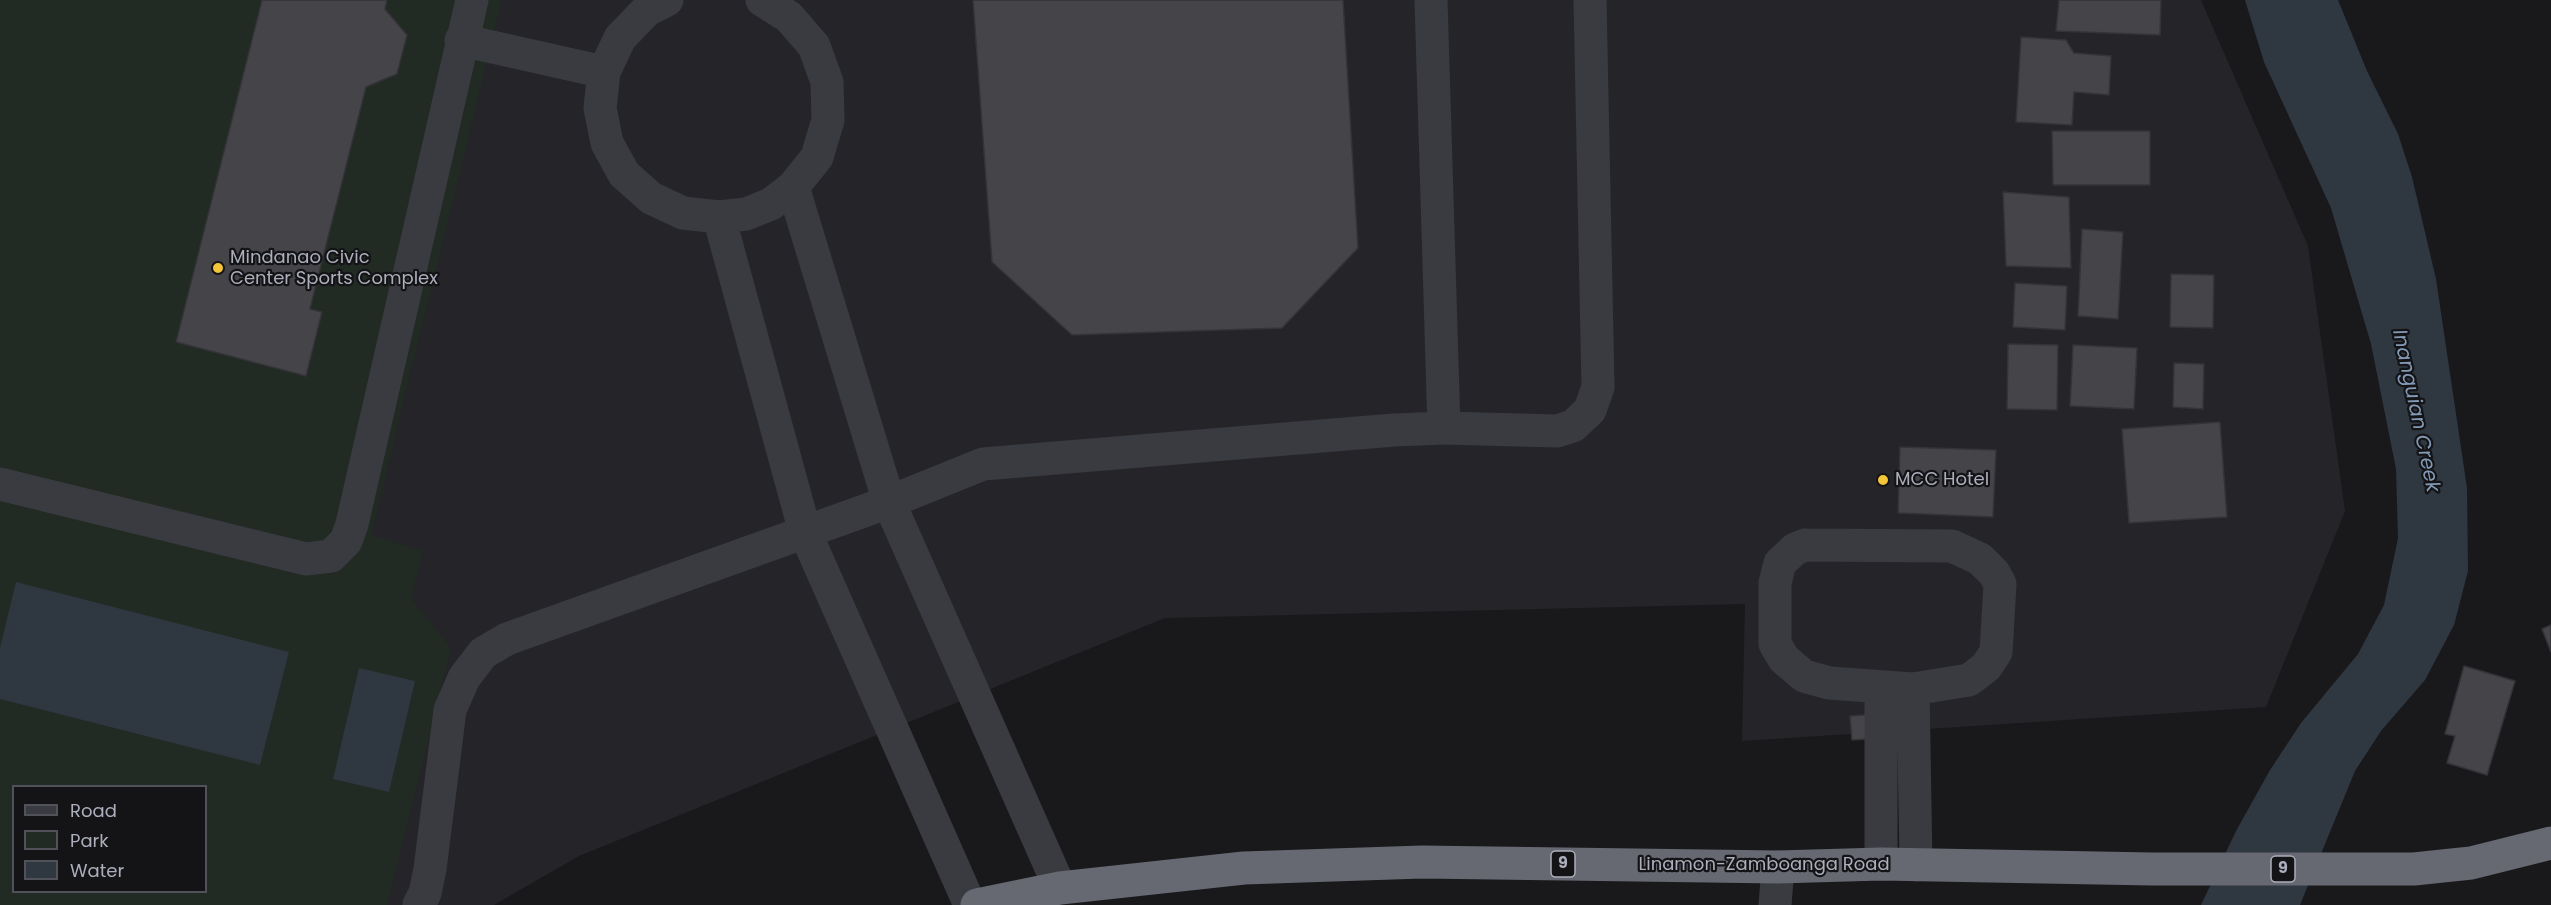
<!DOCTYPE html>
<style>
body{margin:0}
#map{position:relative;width:2551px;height:905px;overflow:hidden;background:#19191c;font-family:Poppins,sans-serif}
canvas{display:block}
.legend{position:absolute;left:12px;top:785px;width:195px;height:108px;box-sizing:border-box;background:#141417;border:2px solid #515259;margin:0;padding:8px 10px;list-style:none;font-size:18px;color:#acafbb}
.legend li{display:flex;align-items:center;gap:12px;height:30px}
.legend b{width:30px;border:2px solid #515259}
</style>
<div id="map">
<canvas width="2551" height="905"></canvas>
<ul class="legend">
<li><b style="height:8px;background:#3a3b41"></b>Road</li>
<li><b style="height:16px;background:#212a23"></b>Park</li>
<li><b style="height:16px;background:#2f3740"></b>Water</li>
</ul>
</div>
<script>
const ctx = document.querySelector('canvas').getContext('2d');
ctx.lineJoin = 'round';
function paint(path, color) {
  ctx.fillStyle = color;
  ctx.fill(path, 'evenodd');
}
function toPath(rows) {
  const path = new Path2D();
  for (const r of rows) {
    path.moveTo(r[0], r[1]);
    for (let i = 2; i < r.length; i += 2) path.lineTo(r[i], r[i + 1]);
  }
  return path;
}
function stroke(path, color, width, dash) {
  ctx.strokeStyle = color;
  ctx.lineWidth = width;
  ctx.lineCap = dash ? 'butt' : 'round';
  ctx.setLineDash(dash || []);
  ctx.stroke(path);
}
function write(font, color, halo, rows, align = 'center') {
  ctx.font = font + ' Poppins,sans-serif';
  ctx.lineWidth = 4.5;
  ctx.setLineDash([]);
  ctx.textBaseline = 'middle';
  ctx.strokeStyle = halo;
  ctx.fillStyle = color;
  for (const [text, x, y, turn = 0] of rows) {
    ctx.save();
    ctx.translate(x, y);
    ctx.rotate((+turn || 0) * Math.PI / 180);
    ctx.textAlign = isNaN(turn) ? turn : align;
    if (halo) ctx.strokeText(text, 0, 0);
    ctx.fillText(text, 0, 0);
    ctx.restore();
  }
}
const built = toPath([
 [0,0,2201,0,2308,246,2345,511,2266,707,1742,741,1745,604,1165,618,579,856,494,905,0,905],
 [14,786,206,786,206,892,14,892]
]);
const green = toPath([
 [0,0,502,0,371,535,423,551,411,598,451,648,387,905,0,905],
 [14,786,206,786,206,892,14,892]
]);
const water = toPath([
 [2245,0,2338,0,2367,71,2398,134,2412,177,2436,279,2467,488,2468,571,2454,625,2425,680,2381,731,2355,771,2300,905,2201,905,2236,831,2270,770,2301,723,2358,654,2384,605,2398,538,2396,469,2371,344,2331,208,2264,62],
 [16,582,289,652,260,765,0,699,0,648],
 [359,668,415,681,389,792,333,779]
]);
const building = toPath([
 [262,0,387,0,385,9,407,35,397,74,366,87,310,309,322,312,306,376,176,342,262,0],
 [973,0,1343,0,1358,248,1282,328,1072,335,992,262,973,0],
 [2059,0,2161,0,2160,35,2056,31,2059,0],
 [2021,37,2066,40,2074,53,2111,56,2109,95,2074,92,2072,125,2016,122,2021,37],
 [2052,131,2150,131,2150,185,2053,185,2052,131],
 [2003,192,2069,197,2071,268,2006,266,2003,192],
 [2082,229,2123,232,2118,319,2078,316,2082,229],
 [2171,274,2214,275,2213,328,2170,327,2171,274],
 [2015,283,2067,286,2065,330,2013,327,2015,283],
 [2008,344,2058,345,2057,410,2007,409,2008,344],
 [2073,345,2137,348,2134,409,2070,406,2073,345],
 [2174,363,2204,364,2203,409,2173,407,2174,363],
 [2220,422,2227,517,2129,523,2122,429,2220,422],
 [1900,447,1996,450,1993,517,1898,513,1900,447],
 [2551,625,2551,652,2542,629,2551,625],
 [2464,666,2515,681,2487,775,2447,763,2455,736,2445,734,2464,666],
 [1878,714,1880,738,1852,740,1850,716,1878,714]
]);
const minor = toPath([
 [667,0,647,10,620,38,604,72,600,108,607,143,624,174,651,198,683,213,719,217,746,214,771,204,793,187,817,157,828,120,827,82,814,46,789,17,762,0],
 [1431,0,1444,428],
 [461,40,604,72],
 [793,187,889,502,1060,888],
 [719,217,805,532,970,905],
 [0,484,306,559,331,556,346,541,352,524,472,0],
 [1805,545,1952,546,1980,559,1994,573,2000,584,1996,652,1986,667,1969,680,1913,689,1829,683,1804,676,1784,659,1775,644,1775,583,1780,563,1795,549,1805,545],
 [1881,689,1881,864],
 [1913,689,1916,865],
 [419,905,425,893,430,869,450,710,464,678,483,653,507,639,889,502,983,464,1394,430,1444,428,1557,431,1573,426,1590,410,1598,387,1590,0],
 [1775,905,1778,867]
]);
const highway = toPath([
 [977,905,1060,888,1244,868,1422,862,1778,867,1881,864,2152,869,2414,869,2471,863,2551,843]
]);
const markers = [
 [218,268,6,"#f4c538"],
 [1883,480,6,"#f4c538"]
];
const shields = [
 [1563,864,24],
 [2283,869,24]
];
const shieldNames = [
 ["9",1563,864],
 ["9",2283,869]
];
const poiNames = [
 ["Mindanao Civic",230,258],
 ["Center Sports Complex",230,279],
 ["MCC Hotel",1895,480]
];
const streetNames = [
 ["Linamon-Zamboanga Road",1764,865]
];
const waterNames = [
 ["Inanguian Creek",2415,411,78]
];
paint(built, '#252529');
paint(green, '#212a23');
paint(water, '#2f3740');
paint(building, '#444449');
stroke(building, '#343338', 1.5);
stroke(minor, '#3a3b41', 33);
stroke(highway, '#666872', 33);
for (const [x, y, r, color] of markers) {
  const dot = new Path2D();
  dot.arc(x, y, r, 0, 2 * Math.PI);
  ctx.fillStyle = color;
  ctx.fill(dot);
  stroke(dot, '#141417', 2);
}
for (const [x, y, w] of shields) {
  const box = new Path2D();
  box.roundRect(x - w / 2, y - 13, w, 26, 4.5);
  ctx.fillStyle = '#141417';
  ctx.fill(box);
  stroke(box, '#acafbb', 1.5);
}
write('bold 16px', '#acafbb', null, shieldNames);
write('18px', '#acafbb', '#141417', poiNames, 'left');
write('18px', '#acafbb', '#141417', streetNames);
write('italic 20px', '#839ab6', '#141417', waterNames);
</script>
